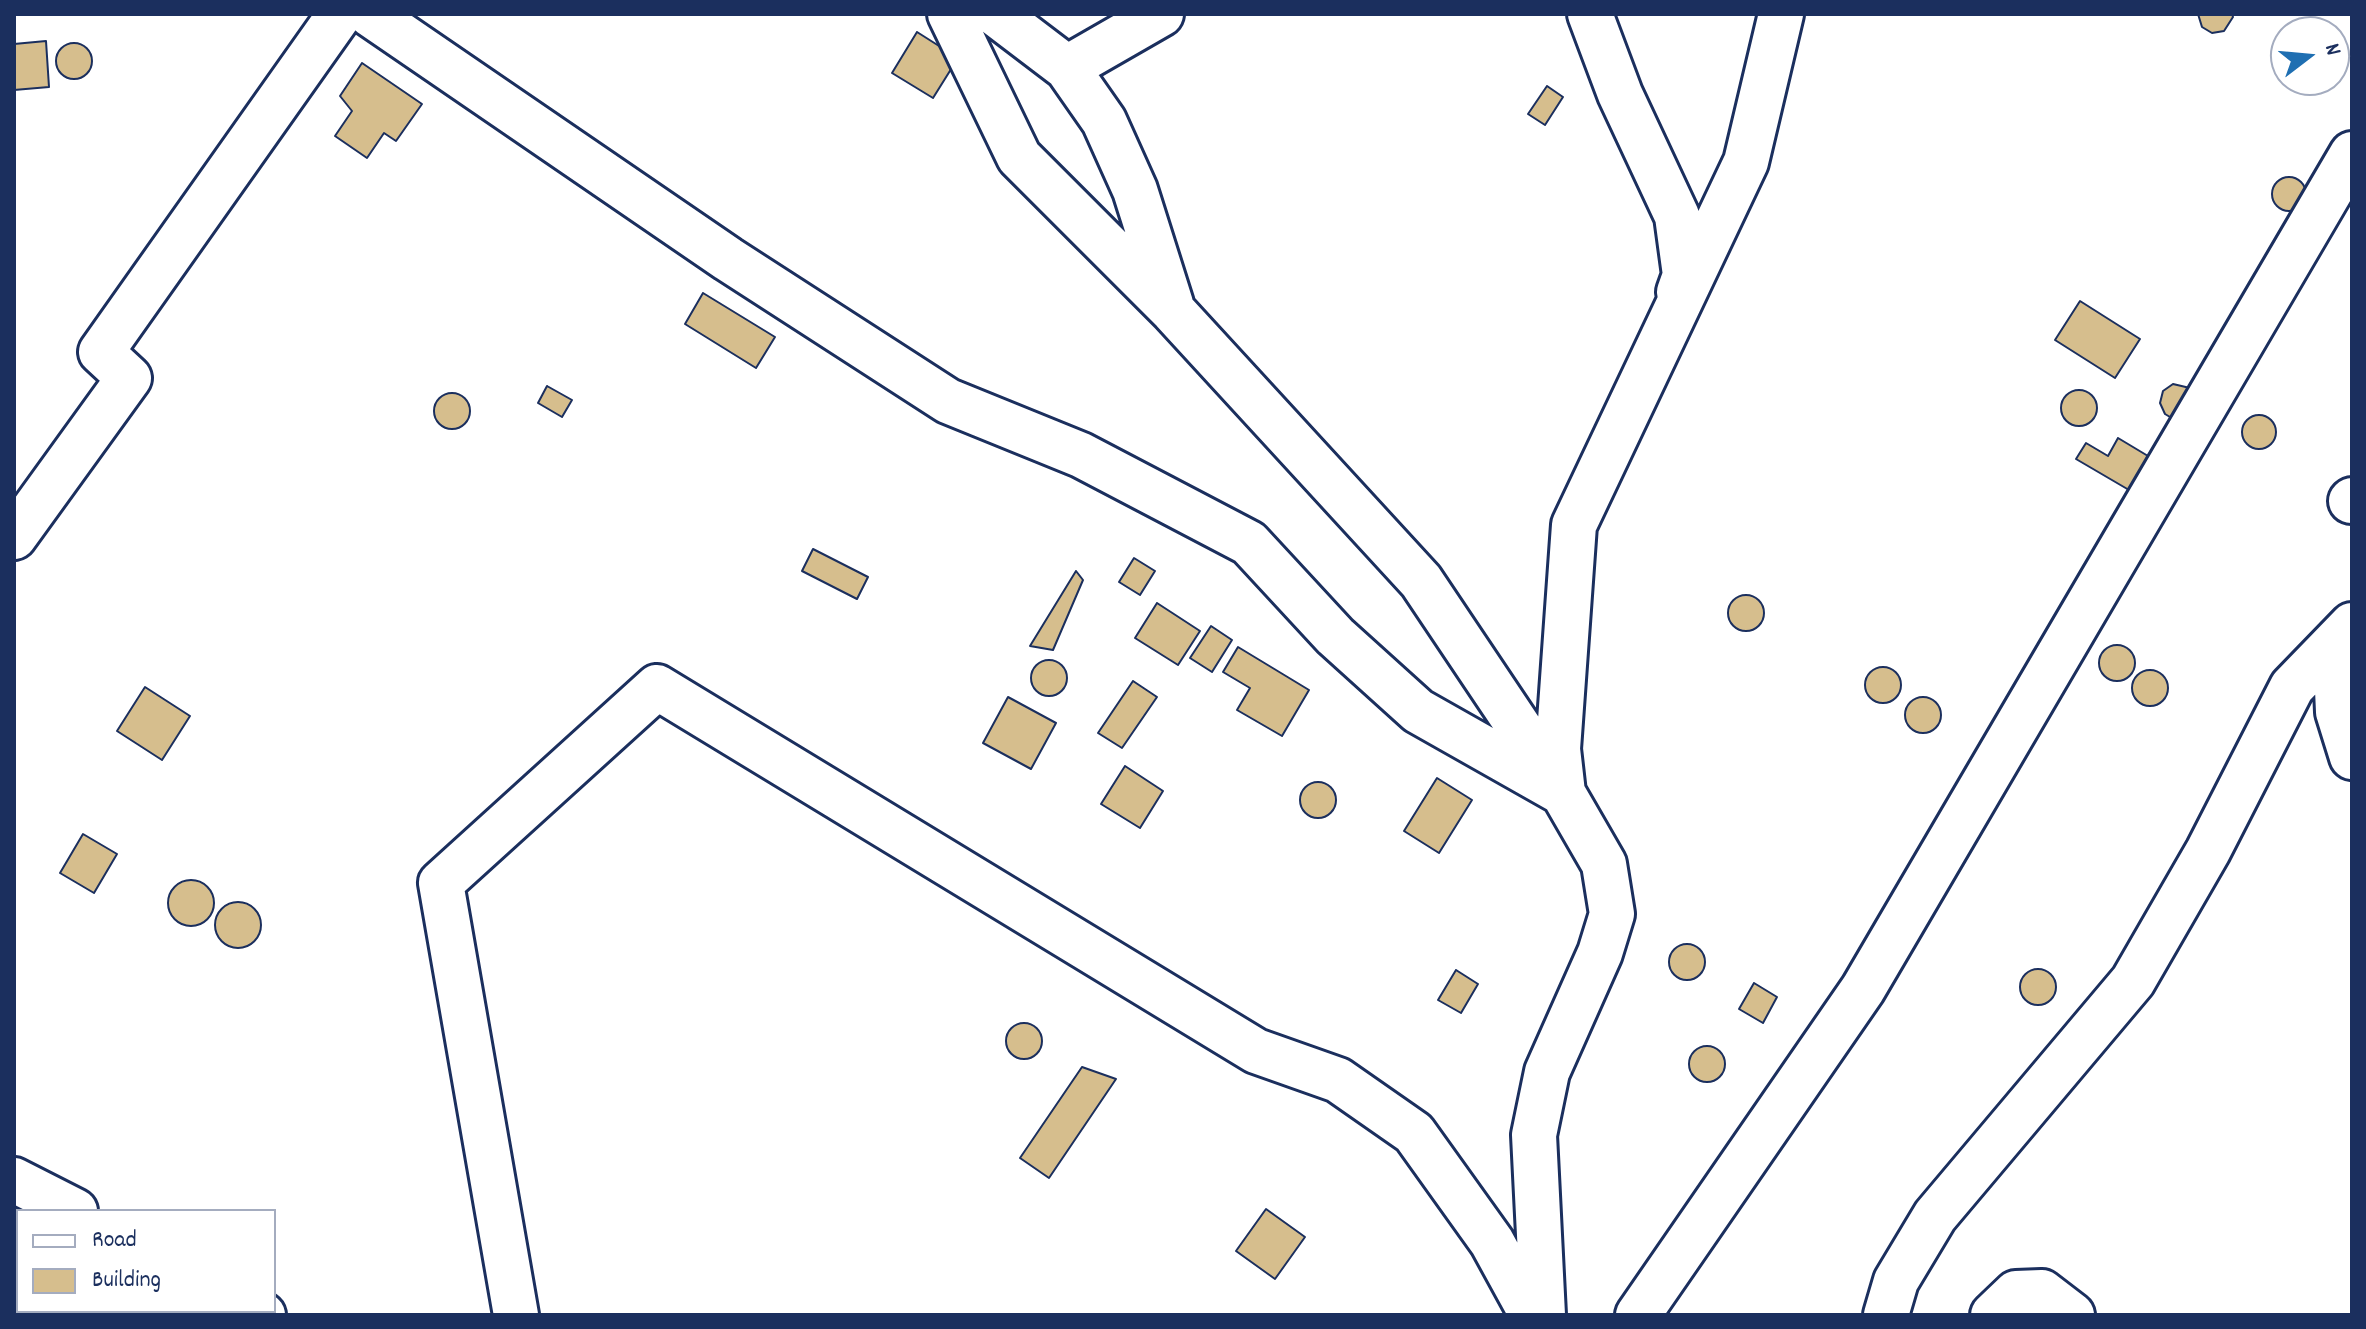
<!DOCTYPE html>
<style>
body{margin:0}
#map{position:relative;width:2366px;height:1329px;overflow:hidden;background:#fff;font-family:Dekko,sans-serif}
canvas{display:block}
.frame{position:absolute;inset:0;border:16px solid #1b2f5e;pointer-events:none}
.legend{position:absolute;left:16px;top:1209px;width:260px;height:104px;box-sizing:border-box;background:#fff;border:2px solid #a4acbf;margin:0;padding:10px 14px;list-style:none;font-size:24px;color:#1b2f5e}
.legend li{display:flex;align-items:center;gap:16px;height:40px}
.legend b{width:40px;border:2px solid #a4acbf}
.north{position:absolute;left:2270px;top:16px;width:80px;height:80px;box-sizing:border-box;background:#fff;border:2px solid #a4acbf;border-radius:50%;rotate:74deg;font-size:22px;font-weight:700;line-height:32px;text-align:center;color:#1b2f5e}
.north::after{content:'';display:block;margin:auto;width:28px;height:36px;background:#1f6fb2;clip-path:polygon(50% 0,100% 100%,50% 72%,0 100%)}
</style>
<div id="map">
<canvas width="2366" height="1329"></canvas>
<div class="frame"></div>
<ul class="legend">
<li><b style="height:10px;background:#fff"></b>Road</li>
<li><b style="height:22px;background:#d6be8d"></b>Building</li>
</ul>
<div class="north">N</div>
</div>
<script>
const ctx = document.querySelector('canvas').getContext('2d');
ctx.lineJoin = 'round';
function paint(path, color) {
  ctx.fillStyle = color;
  ctx.fill(path, 'evenodd');
}
function toPath(rows) {
  const path = new Path2D();
  for (const r of rows) {
    if (r.length === 3) {
      path.moveTo(r[0] + r[2], r[1]);
      path.arc(r[0], r[1], r[2], 0, 2 * Math.PI);
      continue;
    }
    path.moveTo(r[0], r[1]);
    for (let i = 2; i < r.length; i += 2) path.lineTo(r[i], r[i + 1]);
  }
  return path;
}
function stroke(path, color, width, dash) {
  ctx.strokeStyle = color;
  ctx.lineWidth = width;
  ctx.lineCap = dash ? 'butt' : 'round';
  ctx.setLineDash(dash || []);
  ctx.stroke(path);
}
const building = toPath([
 [2198,14,2232,14,2233,17,2224,31,2212,33,2202,27,2198,14],
 [917,32,958,58,933,98,892,73,917,32],
 [46,41,49,87,14,90,14,44,46,41],
 [74,61,18],
 [362,63,422,104,396,141,384,133,367,158,335,136,352,111,340,96,362,63],
 [1547,86,1563,97,1545,125,1528,114,1547,86],
 [2289,194,17],
 [703,293,775,337,756,368,685,324,703,293],
 [2080,301,2140,339,2115,378,2055,340,2080,301],
 [2173,384,2190,388,2175,420,2165,414,2160,403,2163,391,2173,384],
 [547,386,572,400,562,417,538,403,547,386],
 [2079,408,18],
 [452,411,18],
 [2259,432,17],
 [2118,438,2148,456,2129,490,2076,459,2086,443,2108,456,2118,438],
 [813,549,868,577,857,599,802,571,813,549],
 [1134,558,1155,571,1140,595,1119,582,1134,558],
 [1076,571,1083,580,1053,650,1030,646,1076,571],
 [1746,613,18],
 [1157,603,1200,631,1178,665,1135,638,1157,603],
 [1211,626,1232,640,1212,672,1190,658,1211,626],
 [2117,663,18],
 [1238,647,1309,690,1282,736,1237,710,1250,688,1223,672,1238,647],
 [1049,678,18],
 [1883,685,18],
 [2150,688,18],
 [1133,681,1157,697,1122,748,1098,733,1133,681],
 [145,687,190,716,162,760,117,731,145,687],
 [1923,715,18],
 [1008,697,1056,723,1031,769,983,743,1008,697],
 [1125,766,1163,791,1140,828,1101,804,1125,766],
 [1437,778,1472,800,1439,853,1404,831,1437,778],
 [1318,800,18],
 [83,834,117,854,94,893,60,873,83,834],
 [191,903,23],
 [238,925,23],
 [1687,962,18],
 [2038,987,18],
 [1456,970,1478,984,1461,1013,1438,1000,1456,970],
 [1754,983,1777,997,1763,1023,1739,1009,1754,983],
 [1024,1041,18],
 [1707,1064,18],
 [1082,1067,1116,1079,1049,1178,1020,1158,1082,1067],
 [1266,1209,1305,1237,1275,1279,1236,1251,1266,1209]
]);
const minor = toPath([
 [370,14,728,259,948,401,1081,455,1249,543,1335,636,1418,711,1563,793],
 [950,14,1019,157,1173,311,1421,581,1557,784],
 [996,14,1067,68,1104,121,1135,190,1171,304],
 [1590,14,1620,94,1677,216,1685,275,1679,292],
 [1067,68,1161,14],
 [2351,501,2352,500],
 [14,537,129,378,101,352,340,14],
 [2335,643,2338,712,2352,757],
 [14,1180,75,1211],
 [257,1311,263,1315],
 [516,1315,441,883,657,687,1256,1051,1338,1080,1414,1133,1492,1242,1532,1315],
 [1543,1315,1534,1135,1547,1072,1600,953,1612,914,1604,864,1563,793,1558,749,1574,525,1746,162,1781,14],
 [1638,1315,1863,989,2352,154],
 [1886,1315,1896,1281,1935,1216,2133,981,2208,851,2292,687,2352,625],
 [1993,1315,2016,1293,2042,1292,2072,1315]
]);
paint(building, '#d6be8d');
stroke(building, '#1b2f5e', 2);
stroke(minor, '#1b2f5e', 50);
stroke(minor, '#fff', 44);
</script>
